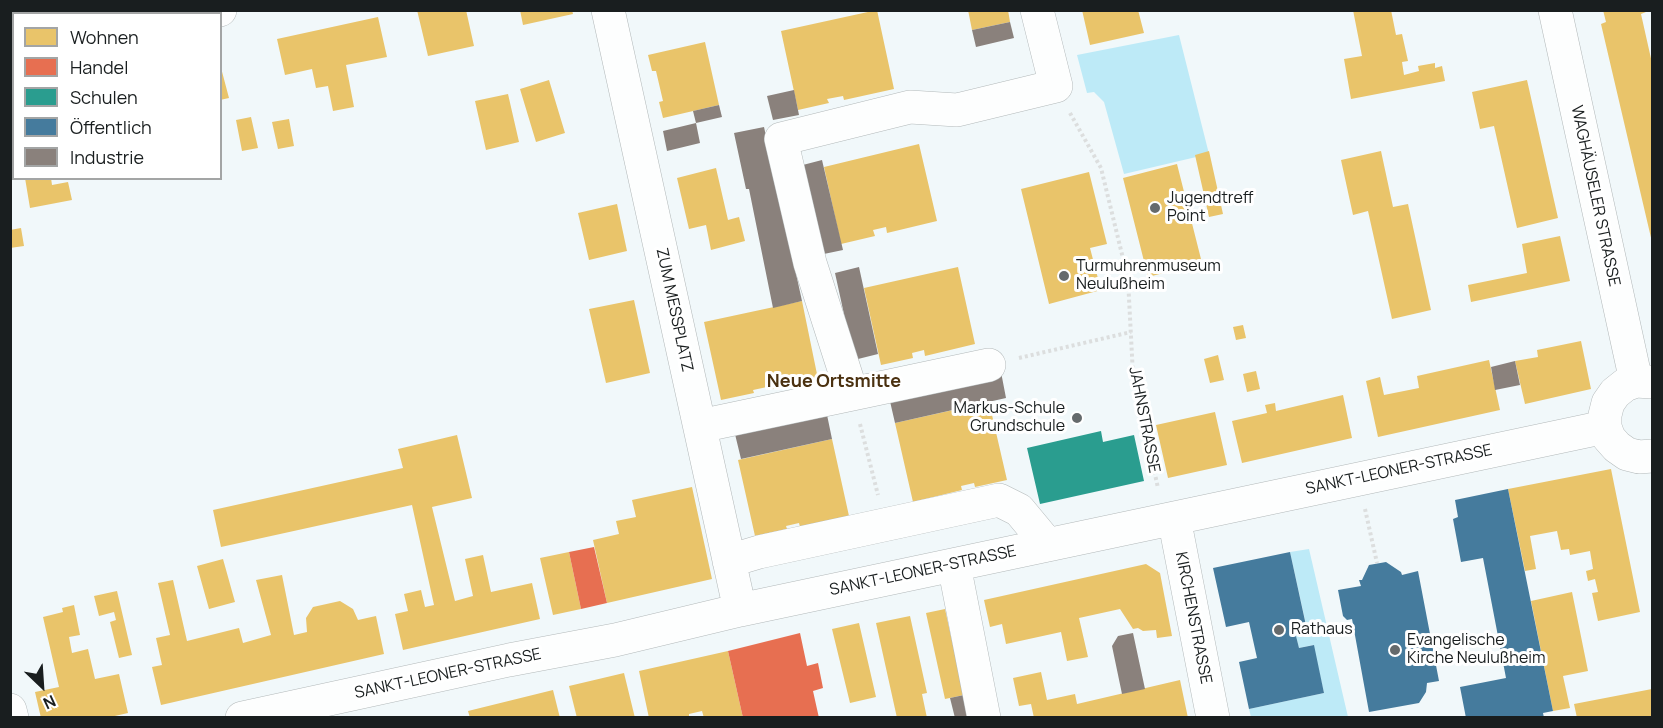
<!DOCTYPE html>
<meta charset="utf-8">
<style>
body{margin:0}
#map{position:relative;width:1663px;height:728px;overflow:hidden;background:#f1f8fa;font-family:Manrope,sans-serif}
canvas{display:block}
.frame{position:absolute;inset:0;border:12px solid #191e1f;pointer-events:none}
.legend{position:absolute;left:12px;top:12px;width:210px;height:168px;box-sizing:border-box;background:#fff;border:2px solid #a3a5a5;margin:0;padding:8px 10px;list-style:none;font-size:18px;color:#191e1f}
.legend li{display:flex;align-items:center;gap:12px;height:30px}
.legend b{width:30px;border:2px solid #a3a5a5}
.north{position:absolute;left:12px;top:656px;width:60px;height:60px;-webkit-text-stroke:4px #fff;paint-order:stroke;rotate:155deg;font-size:16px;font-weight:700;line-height:24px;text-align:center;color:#191e1f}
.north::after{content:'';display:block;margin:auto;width:21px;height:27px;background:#191e1f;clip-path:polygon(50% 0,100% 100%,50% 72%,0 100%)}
</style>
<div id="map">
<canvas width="1663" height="728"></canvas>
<div class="frame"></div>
<ul class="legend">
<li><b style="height:16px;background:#e9c46a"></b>Wohnen</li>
<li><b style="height:16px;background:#e76f51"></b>Handel</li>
<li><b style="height:16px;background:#2a9d8f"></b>Schulen</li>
<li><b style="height:16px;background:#457b9d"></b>Öffentlich</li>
<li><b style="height:16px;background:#8a817c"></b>Industrie</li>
</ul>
<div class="north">N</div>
</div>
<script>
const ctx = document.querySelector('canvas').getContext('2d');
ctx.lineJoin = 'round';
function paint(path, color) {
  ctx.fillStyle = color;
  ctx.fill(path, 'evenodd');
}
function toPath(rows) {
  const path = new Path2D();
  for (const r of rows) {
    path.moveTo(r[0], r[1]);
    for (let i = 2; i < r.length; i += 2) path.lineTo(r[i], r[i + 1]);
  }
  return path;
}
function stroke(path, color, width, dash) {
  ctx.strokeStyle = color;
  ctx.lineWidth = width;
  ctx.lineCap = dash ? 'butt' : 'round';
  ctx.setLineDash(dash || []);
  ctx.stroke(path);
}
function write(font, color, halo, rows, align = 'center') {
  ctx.font = font + ' Manrope,sans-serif';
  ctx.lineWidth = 6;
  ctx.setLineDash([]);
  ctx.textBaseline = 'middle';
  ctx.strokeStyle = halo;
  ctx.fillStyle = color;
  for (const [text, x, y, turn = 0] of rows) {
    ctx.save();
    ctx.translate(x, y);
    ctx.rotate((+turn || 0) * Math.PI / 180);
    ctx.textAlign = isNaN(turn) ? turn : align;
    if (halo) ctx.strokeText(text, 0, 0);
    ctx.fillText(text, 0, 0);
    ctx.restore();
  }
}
const green = toPath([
 [1179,35,1209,154,1124,174,1104,102,1094,92,1087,93,1077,55],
 [1309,549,1348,717,1251,717,1249,709,1324,693,1313,645,1299,648,1295,632,1307,629,1290,552]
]);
const homes = toPath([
 [10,10,28,10,29,14,14,14,14,38,10,40],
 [52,10,92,10,92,11,85,14,53,14],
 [417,10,466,10,474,46,428,56],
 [520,10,572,10,573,14,523,25],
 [877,10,894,89,844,100,843,96,827,99,829,103,798,110,781,31],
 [968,10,1008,10,1010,22,972,30],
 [1082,10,1138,10,1144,33,1090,45],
 [1353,10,1391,10,1396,35,1402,34,1408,61,1402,62,1404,75,1419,71,1418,66,1435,63,1435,68,1442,66,1445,81,1351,99,1344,59,1362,56],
 [1603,10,1651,10,1641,14,1652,63,1652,242,1601,24,1606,22],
 [378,17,387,57,346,65,354,107,333,111,328,86,316,88,312,69,285,75,277,39],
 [705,42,719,105,663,118,659,102,663,101,656,71,652,71,648,55],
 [220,64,229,98,220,100],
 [549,80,565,133,536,142,520,89],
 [1527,80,1558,218,1517,228,1494,126,1480,129,1472,92],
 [508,94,519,142,486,150,475,101],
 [251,117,258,148,242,151,236,120],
 [289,119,294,146,278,149,272,122],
 [919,144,937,221,887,233,886,227,873,230,875,236,841,244,824,167],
 [1209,151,1223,214,1209,217,1195,155],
 [1381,151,1393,207,1408,204,1431,310,1392,319,1368,211,1353,215,1341,160],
 [1177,164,1202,263,1148,277,1123,178],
 [716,168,728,220,739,217,745,241,711,250,706,225,689,229,677,178],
 [1089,172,1107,244,1090,248,1101,290,1049,304,1021,189],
 [25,178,51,178,52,185,68,182,72,200,30,208],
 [617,204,627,251,589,260,578,213],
 [21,228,24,246,10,248,10,230],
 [1560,236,1570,281,1471,302,1468,285,1527,273,1522,244],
 [958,267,975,344,925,356,924,350,912,353,913,358,881,365,864,288],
 [634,300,650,373,606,383,589,309],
 [802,301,818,379,767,390,767,387,753,390,754,393,721,400,704,322],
 [1243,325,1246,338,1236,340,1233,327],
 [1581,341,1591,389,1525,404,1515,361,1538,357,1537,350],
 [1218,355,1224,380,1210,383,1204,359],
 [1489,360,1500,410,1378,437,1366,381,1380,377,1384,395,1419,388,1417,376],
 [1256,371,1260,389,1247,392,1243,374],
 [1343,395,1352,438,1242,463,1232,421,1267,413,1265,405,1275,403,1276,411],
 [989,402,1007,480,975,487,974,483,961,486,962,490,913,502,895,423],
 [1215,412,1227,465,1168,478,1156,425],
 [457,435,472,498,432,507,455,601,473,596,465,559,483,555,491,592,532,583,540,619,403,650,395,614,408,611,404,594,421,590,425,607,434,605,412,505,221,547,213,510,403,468,398,449],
 [832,439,849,516,800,527,799,523,786,526,787,529,755,536,738,460],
 [1611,469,1640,612,1598,621,1592,593,1598,592,1595,579,1588,581,1586,571,1593,569,1590,551,1570,555,1569,549,1561,550,1557,531,1530,536,1536,569,1525,571,1508,489],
 [692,487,712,579,607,603,593,540,619,534,616,521,636,517,632,500],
 [569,552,581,609,553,615,540,558],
 [223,559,235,602,209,609,197,566],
 [1146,564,1160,573,1172,636,1157,638,1156,630,1143,631,1138,628,1133,629,1120,609,1079,618,1088,657,1067,661,1061,632,1006,644,1002,624,990,627,984,600],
 [282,575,294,635,307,632,306,618,313,607,340,601,353,609,358,620,376,616,384,654,161,705,152,667,162,665,156,638,170,635,158,583,173,580,187,641,239,628,243,643,271,635,256,580],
 [117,591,132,655,119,658,110,622,116,620,114,612,99,616,94,596],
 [1572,592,1588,671,1563,676,1570,708,1553,711,1531,601],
 [74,605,80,635,69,637,72,653,88,649,95,679,119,674,128,713,106,718,41,718,35,692,59,687,43,617,63,612,62,608],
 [945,609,964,695,945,699,926,613],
 [910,616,927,693,922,694,927,718,897,718,876,623],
 [859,623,876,697,850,703,832,629],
 [728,651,743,718,704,718,702,711,689,714,689,718,649,718,639,671],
 [1041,672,1047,700,1075,694,1077,704,1180,680,1188,718,1034,718,1031,704,1019,706,1013,678],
 [624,673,635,718,577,718,569,686],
 [1652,689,1652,718,1577,718,1574,704],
 [553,690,560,718,470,718,468,711]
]);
const shops = toPath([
 [594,547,607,603,581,609,569,552],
 [800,633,807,666,818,663,823,688,813,691,819,718,743,718,728,651]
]);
const schools = toPath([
 [1101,431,1103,442,1134,435,1144,481,1040,504,1027,448]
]);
const public = toPath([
 [1508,489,1553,711,1543,713,1544,718,1466,718,1460,687,1506,678,1483,558,1461,562,1453,519,1458,517,1455,500],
 [1290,552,1307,630,1295,632,1299,648,1314,645,1324,693,1249,709,1239,662,1257,658,1249,622,1226,627,1213,568],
 [1386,562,1401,572,1402,575,1418,571,1439,681,1427,683,1426,692,1419,703,1369,712,1352,619,1347,620,1343,616,1338,590,1361,586,1359,580,1362,580,1369,565]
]);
const industry = toPath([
 [1010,22,1014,38,976,47,972,30],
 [794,90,799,115,773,120,767,96],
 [719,105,722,117,696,123,693,111],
 [696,123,700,143,667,151,663,131],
 [764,127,802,301,773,308,749,189,746,189,734,133],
 [822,160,843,250,819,255,799,166],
 [859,267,878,354,854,360,835,273],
 [1515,361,1520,385,1495,390,1491,367],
 [1001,372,1006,398,895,423,889,397],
 [826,410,832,439,741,459,734,430],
 [1133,633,1145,689,1122,694,1112,646,1118,636],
 [964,695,969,717,955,718,950,698]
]);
const path = toPath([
 [1070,113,1101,168,1128,279,1133,375,1158,488],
 [1019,358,1131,332],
 [860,424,878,495],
 [1365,509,1377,563]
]);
const minor = toPath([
 [608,10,740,610],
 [1555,10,1636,381],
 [206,14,220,10],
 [10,73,14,72],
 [1652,382,1636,381,1625,385,1615,393,1608,403,1605,415,1605,427,1609,438,1617,447,1627,454,1639,457,1652,456],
 [852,394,989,365],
 [700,426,852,394,810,263,781,139,910,107,957,110,1056,86,1037,10],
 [1174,518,1213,718],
 [729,561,759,552,999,500,1019,510,1048,545],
 [954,565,984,718],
 [10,710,12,718],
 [242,718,509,660,615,640,740,610,1605,427]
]);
const markers = [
 [1155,208,6,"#656a6c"],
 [1064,276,6,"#656a6c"],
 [1077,418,6,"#656a6c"],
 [1279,630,6,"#656a6c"],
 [1395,650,6,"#656a6c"]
];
const streetNames = [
 ["WAGHÄUSELER STRASSE",1595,196,78],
 ["ZUM MESSPLATZ",674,310,78],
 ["JAHNSTRASSE",1144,420,79],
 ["SANKT-LEONER-STRASSE",1399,470,-12],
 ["SANKT-LEONER-STRASSE",923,571,-12],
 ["KIRCHENSTRASSE",1193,618,79],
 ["SANKT-LEONER-STRASSE",448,674,-12]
];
const poiNames = [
 ["Jugendtreff",1167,199],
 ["Point",1167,217],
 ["Turmuhrenmuseum",1076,267],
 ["Neulußheim",1076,285],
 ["Markus-Schule",1065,409,"right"],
 ["Grundschule",1065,427,"right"],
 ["Rathaus",1291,630],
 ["Evangelische",1407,641],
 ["Kirche Neulußheim",1407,659]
];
const neighbourhoodNames = [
 ["Neue Ortsmitte",834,382]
];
paint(green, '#bdeaf7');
paint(homes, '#e9c46a');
paint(shops, '#e76f51');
paint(schools, '#2a9d8f');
paint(public, '#457b9d');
paint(industry, '#8a817c');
stroke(minor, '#b3b9ba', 34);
stroke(path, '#dcdede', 4, [3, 3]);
stroke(minor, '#fdfefe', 33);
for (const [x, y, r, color] of markers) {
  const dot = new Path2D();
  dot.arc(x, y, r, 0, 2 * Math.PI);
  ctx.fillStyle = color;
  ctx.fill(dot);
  stroke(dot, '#fff', 2);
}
write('16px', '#191e1f', '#fff', streetNames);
write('16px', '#191e1f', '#fff', poiNames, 'left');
write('bold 18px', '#4b3110', '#fff', neighbourhoodNames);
</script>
